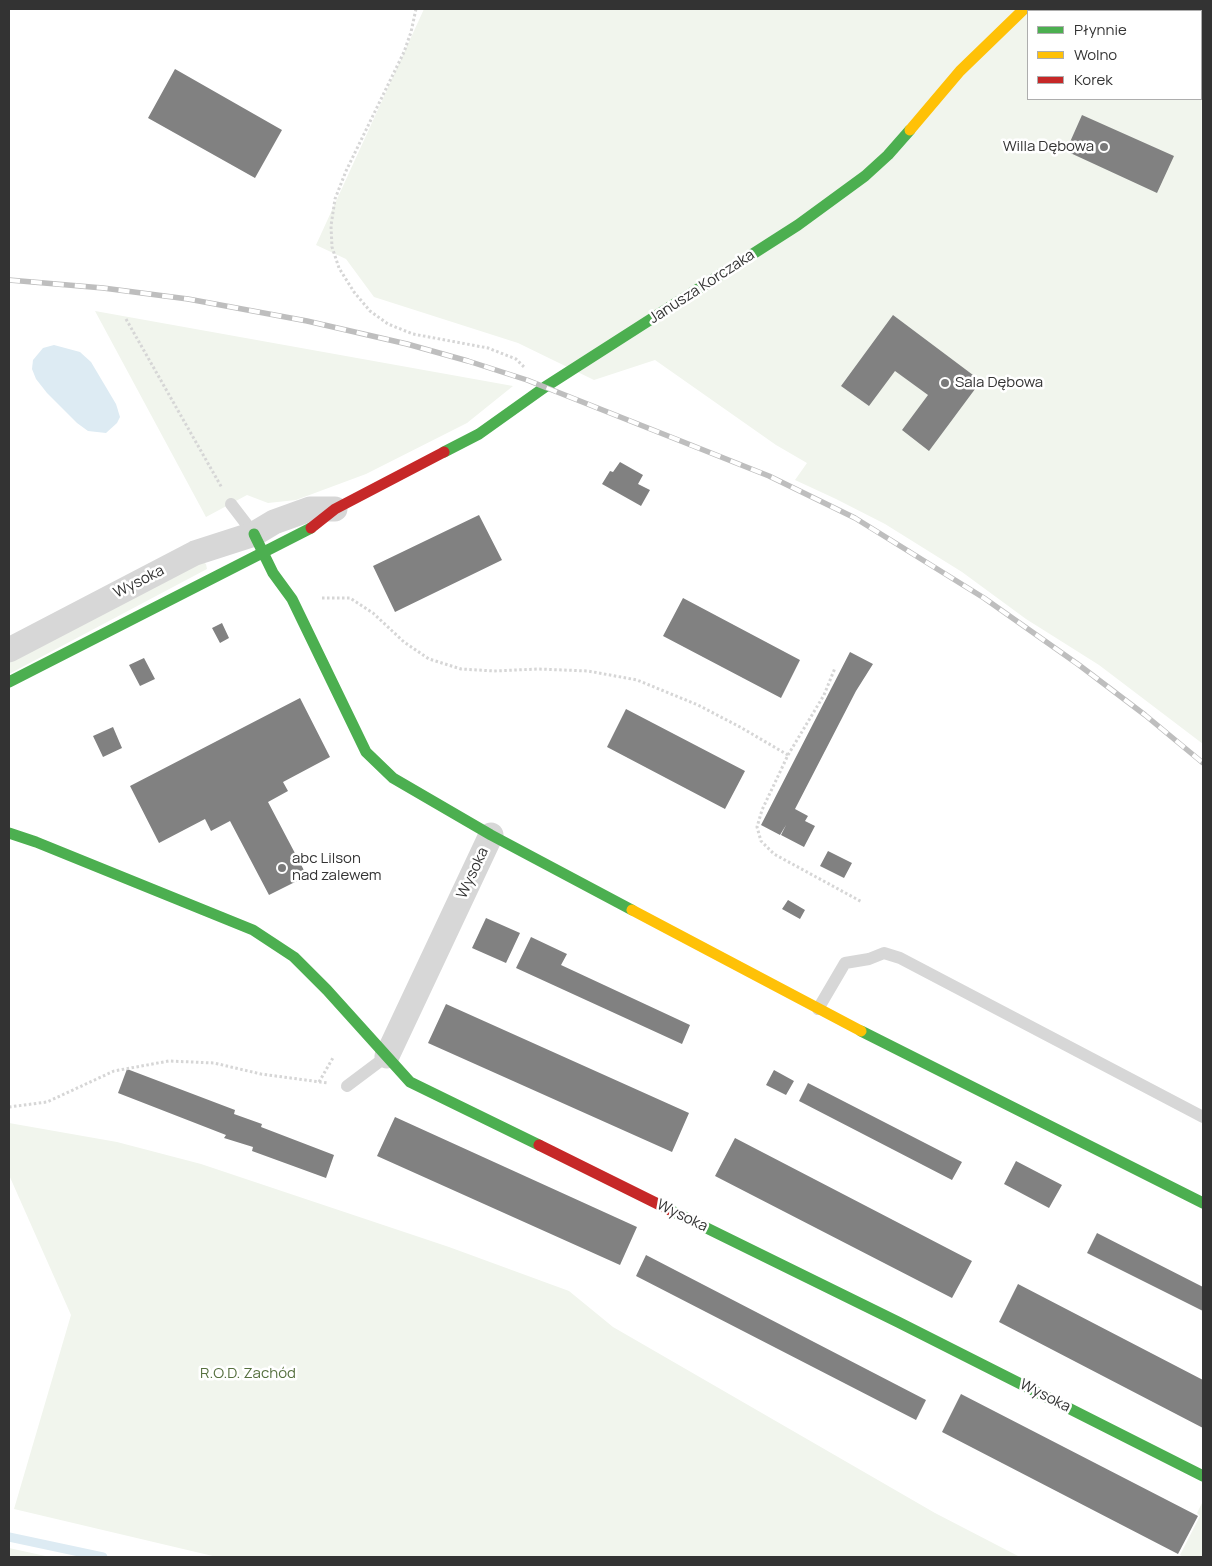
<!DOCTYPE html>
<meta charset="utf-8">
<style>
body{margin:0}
#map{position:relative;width:1212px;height:1566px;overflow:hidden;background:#fff;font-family:Manrope,sans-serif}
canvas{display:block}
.frame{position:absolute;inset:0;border:10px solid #333;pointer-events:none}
.legend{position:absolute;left:1027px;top:10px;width:175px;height:90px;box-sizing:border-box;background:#fff;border:1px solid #adadad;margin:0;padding:6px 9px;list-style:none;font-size:15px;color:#333}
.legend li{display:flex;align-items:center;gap:10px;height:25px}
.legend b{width:25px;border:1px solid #adadad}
</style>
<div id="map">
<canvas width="1212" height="1566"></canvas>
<div class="frame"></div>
<ul class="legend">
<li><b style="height:6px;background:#4caf50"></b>Płynnie</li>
<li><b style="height:6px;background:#ffc107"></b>Wolno</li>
<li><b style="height:6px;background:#c62828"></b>Korek</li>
</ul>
</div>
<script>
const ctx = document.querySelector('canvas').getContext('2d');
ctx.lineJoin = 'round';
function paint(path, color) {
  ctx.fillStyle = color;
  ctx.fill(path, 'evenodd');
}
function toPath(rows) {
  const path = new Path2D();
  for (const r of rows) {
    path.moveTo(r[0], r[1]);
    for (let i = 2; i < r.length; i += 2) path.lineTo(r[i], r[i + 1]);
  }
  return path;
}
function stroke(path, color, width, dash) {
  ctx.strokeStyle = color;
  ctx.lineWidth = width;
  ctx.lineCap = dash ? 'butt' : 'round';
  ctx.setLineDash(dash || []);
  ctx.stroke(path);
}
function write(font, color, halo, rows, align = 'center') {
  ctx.font = font + ' Manrope,sans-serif';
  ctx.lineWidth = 5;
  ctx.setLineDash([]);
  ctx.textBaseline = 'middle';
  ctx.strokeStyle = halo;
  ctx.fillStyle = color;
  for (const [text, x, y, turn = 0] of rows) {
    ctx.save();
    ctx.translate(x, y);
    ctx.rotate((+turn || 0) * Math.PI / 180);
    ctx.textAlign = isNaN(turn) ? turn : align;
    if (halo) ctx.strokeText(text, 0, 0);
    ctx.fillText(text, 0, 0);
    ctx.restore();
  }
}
const green = toPath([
 [424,9,1203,9,1203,744,1099,665,1026,619,962,572,885,524,836,499,795,480,807,463,776,445,655,360,594,380,518,343,374,297,346,259,316,245],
 [1028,11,1201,11,1201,99,1028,99],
 [95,311,513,386,467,423,366,474,296,500,268,503,247,495,206,517],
 [202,561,206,564,207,569,9,674,9,657],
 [9,1123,117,1142,201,1164,449,1247,569,1291,613,1327,935,1513,1020,1557,217,1557,14,1509,71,1315,9,1175],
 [1203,1501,1203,1557,1184,1557,1180,1555,1200,1516,1197,1513],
 [9,1548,50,1557,9,1557]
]);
const water = toPath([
 [54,345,80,352,91,362,116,404,120,417,117,423,106,433,88,431,77,423,47,393,36,379,32,369,33,360,43,348]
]);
const stream = toPath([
 [9,1537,103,1557]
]);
const building = toPath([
 [175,69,282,130,255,178,148,118],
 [1082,115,1174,156,1157,193,1066,151],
 [893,315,981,381,929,451,902,430,928,395,895,371,869,406,841,386],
 [620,462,643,475,638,484,650,490,641,506,602,484,610,471,613,472],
 [479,515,502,560,395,612,373,566],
 [683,598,800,660,781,698,663,636],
 [222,623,229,638,220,643,212,628],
 [850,652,873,664,856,691,795,809,808,816,805,821,815,826,804,847,781,835,786,825,780,835,761,825],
 [144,658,155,679,140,686,129,665],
 [300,698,330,757,283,782,288,791,268,802,307,876,269,895,230,821,211,831,205,819,159,843,130,786],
 [626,709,745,771,725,809,607,747],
 [113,727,122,748,103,757,93,736],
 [828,851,852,863,844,878,820,866],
 [788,900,805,910,800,919,782,909],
 [486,918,520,933,506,963,472,948],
 [531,937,567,954,561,965,690,1025,682,1044,516,968],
 [446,1004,689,1113,672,1152,428,1043],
 [127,1069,235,1110,234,1114,262,1124,261,1127,334,1155,326,1178,252,1151,253,1147,224,1138,226,1135,118,1093],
 [774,1070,794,1081,786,1095,766,1085],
 [808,1083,962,1162,952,1180,799,1101],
 [395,1117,637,1227,620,1265,377,1156],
 [735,1138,972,1261,952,1298,715,1176],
 [1016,1161,1062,1185,1049,1208,1004,1184],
 [1097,1233,1203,1287,1203,1311,1087,1253],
 [646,1255,926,1400,916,1420,636,1276],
 [1018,1284,1203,1380,1203,1428,999,1322],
 [961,1394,1198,1516,1178,1554,942,1432]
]);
const path = toPath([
 [416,9,411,32,404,52,346,171,335,199,331,226,332,247,339,268,354,292,370,311,388,324,413,334,488,348,516,359,525,368],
 [126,319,222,488],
 [322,598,350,598,373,613,404,642,429,659,461,669,494,671,538,669,588,671,637,680,698,705,740,727,788,755,762,810,757,827,761,841,774,854,862,902],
 [788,755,824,695,835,668],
 [319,1082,334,1056],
 [9,1107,47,1102,114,1071,169,1061,214,1063,261,1074,328,1083]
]);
const lane = toPath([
 [231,504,254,534],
 [818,1009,845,963,869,959,884,953,900,958,1203,1117],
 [347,1086,387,1056]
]);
const street = toPath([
 [9,650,195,553,254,534,274,522,310,509,335,509],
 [387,1056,491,835]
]);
const fast = toPath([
 [444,452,479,434,545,387,798,225,865,176,888,155,910,130],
 [254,534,273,573,292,599,366,752,393,778,491,835,632,910],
 [9,682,311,528],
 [9,833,36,842,253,930,294,957,327,990,410,1082,539,1145],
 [861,1031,1203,1203],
 [670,1210,898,1322,1203,1476]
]);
const slow = toPath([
 [910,130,960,71,1024,9],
 [632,910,861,1031]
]);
const jam = toPath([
 [311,528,335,509,444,452],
 [539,1145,670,1210]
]);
const rail = toPath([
 [9,280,103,288,188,299,307,321,407,344,468,361,527,380,769,476,855,518,984,598,1079,665,1145,715,1203,763]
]);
const markers = [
 [1104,147,5,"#7a7a7a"],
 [945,383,5,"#7a7a7a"],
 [282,868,5,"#7a7a7a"]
];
const poiNames = [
 ["Willa Dębowa",1094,147,"right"],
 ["Sala Dębowa",955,383],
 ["abc Lilson",292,859],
 ["nad zalewem",292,876]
];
const streetNames = [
 ["Janusza Korczaka",702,287,-33],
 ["Wysoka",139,582,-27],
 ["Wysoka",473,873,-65],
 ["Wysoka",682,1216,26],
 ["Wysoka",1045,1396,27]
];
const parkNames = [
 ["R.O.D. Zachód",248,1374]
];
paint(green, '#f1f5ed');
paint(water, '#ddebf3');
stroke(stream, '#ddebf3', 9);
paint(building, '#818181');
stroke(path, '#d6d6d6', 3, [2.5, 2.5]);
stroke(lane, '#d7d7d7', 12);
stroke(street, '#d7d7d7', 25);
stroke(fast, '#4caf50', 11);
stroke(slow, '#ffc107', 11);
stroke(jam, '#c62828', 11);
stroke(rail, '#bebebe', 5.5);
stroke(rail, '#fff', 4, [11]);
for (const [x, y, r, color] of markers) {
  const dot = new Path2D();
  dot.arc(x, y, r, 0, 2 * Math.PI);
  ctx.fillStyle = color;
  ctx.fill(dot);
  stroke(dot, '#fff', 2);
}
write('15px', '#333', '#fff', poiNames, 'left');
write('15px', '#333', '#fff', streetNames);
write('15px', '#56703f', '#fff', parkNames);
</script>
